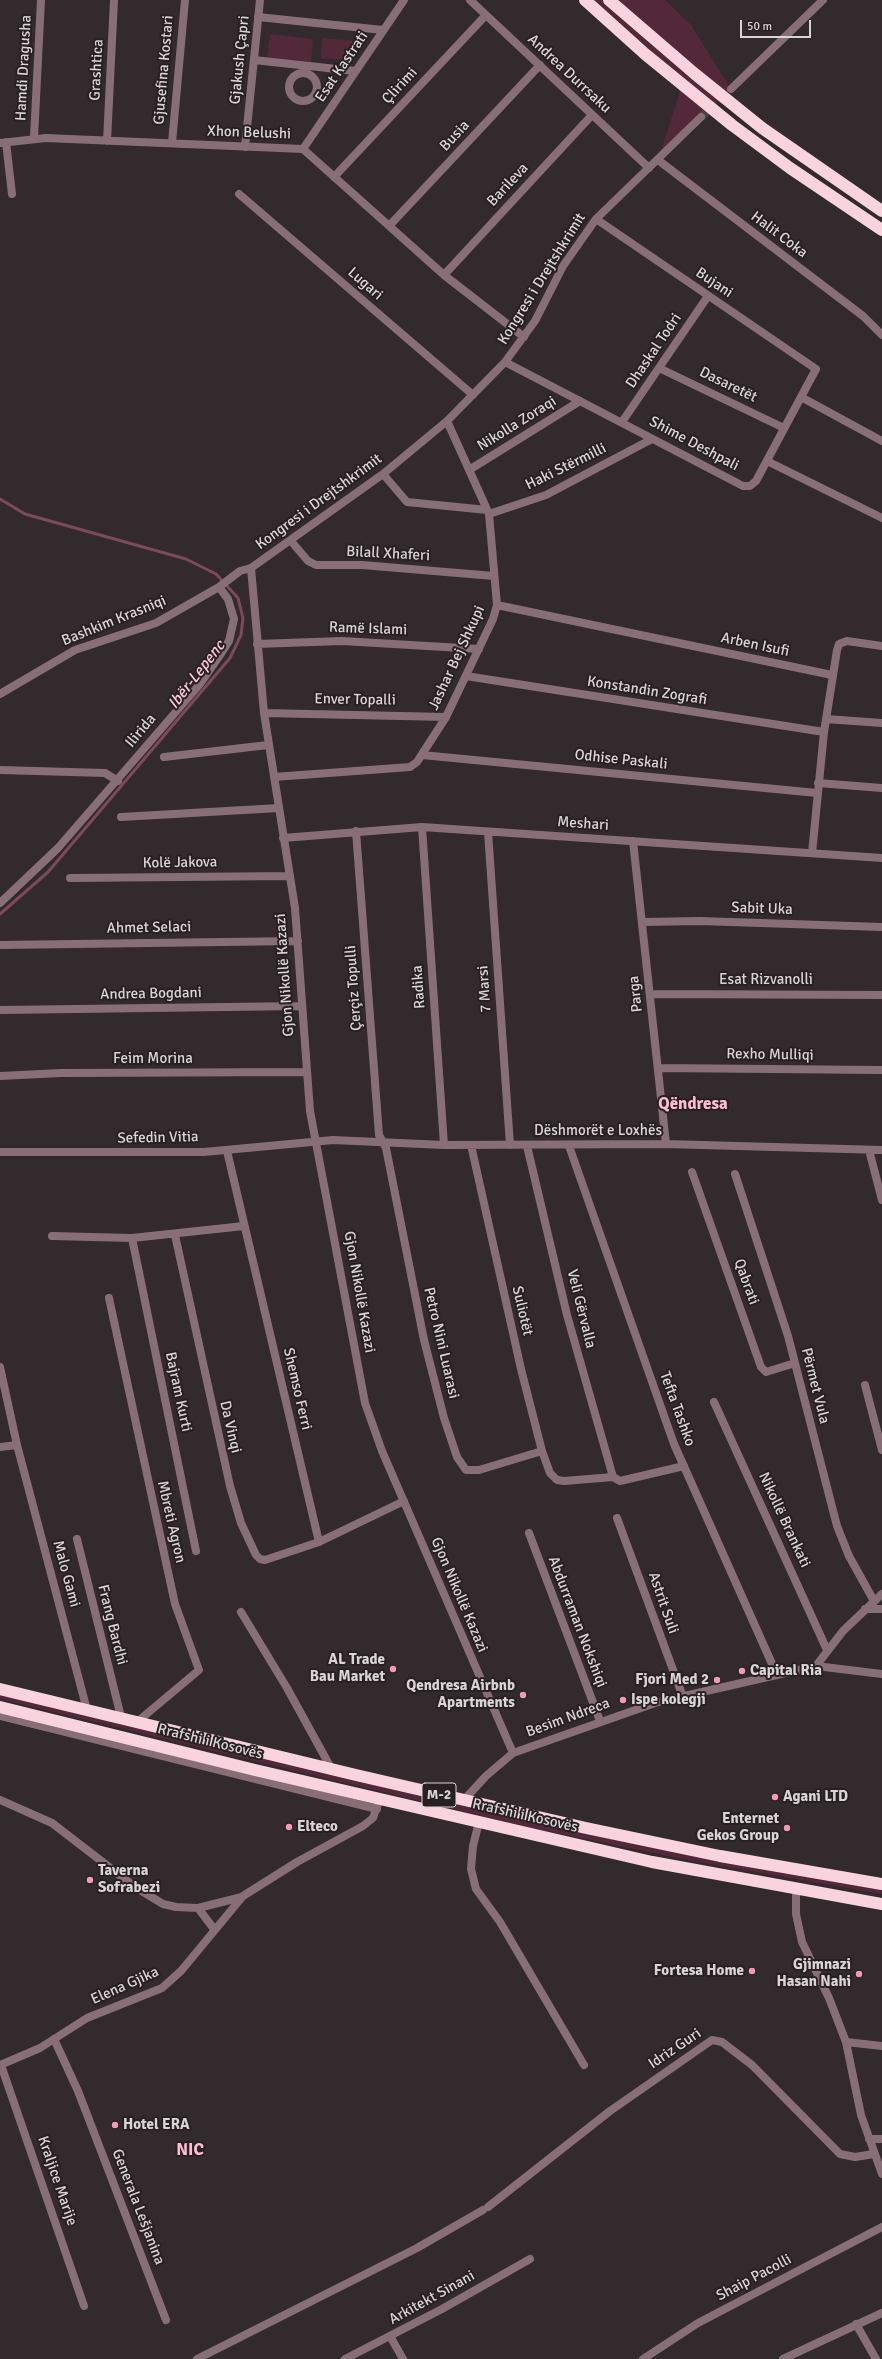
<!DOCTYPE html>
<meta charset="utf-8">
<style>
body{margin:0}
#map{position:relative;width:882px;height:2359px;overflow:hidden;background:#322a2c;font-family:Signika,sans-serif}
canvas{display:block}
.scale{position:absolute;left:740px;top:20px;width:71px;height:18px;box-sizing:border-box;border:2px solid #d9d4d5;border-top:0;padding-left:5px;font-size:12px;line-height:14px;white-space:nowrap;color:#d9d4d5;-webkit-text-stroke:3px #282022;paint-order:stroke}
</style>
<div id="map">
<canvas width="882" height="2359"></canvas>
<div class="scale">50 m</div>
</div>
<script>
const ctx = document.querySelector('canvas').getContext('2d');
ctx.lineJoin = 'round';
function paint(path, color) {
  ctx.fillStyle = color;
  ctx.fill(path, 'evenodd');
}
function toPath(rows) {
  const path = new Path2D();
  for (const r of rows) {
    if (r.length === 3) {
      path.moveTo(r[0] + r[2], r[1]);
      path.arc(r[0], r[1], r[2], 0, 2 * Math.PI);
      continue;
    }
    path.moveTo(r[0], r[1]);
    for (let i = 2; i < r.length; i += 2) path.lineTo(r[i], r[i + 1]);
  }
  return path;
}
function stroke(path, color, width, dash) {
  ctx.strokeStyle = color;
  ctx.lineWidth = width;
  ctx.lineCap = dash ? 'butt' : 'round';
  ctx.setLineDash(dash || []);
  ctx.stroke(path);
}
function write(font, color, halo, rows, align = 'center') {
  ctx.font = font + ' Signika,sans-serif';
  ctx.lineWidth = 4;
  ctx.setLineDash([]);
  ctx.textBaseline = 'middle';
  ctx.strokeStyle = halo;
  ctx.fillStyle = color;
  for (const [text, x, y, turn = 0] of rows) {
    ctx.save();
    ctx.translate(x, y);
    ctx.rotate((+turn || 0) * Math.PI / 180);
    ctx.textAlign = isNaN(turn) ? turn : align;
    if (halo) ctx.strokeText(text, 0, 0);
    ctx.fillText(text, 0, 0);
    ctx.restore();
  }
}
const green = toPath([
 [585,0,665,0,691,25,731,89,658,160,682,85],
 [270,34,313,39,311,62,267,58],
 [322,38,356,41,354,61,321,58],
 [0,1693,528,1822,694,1856,882,1888,882,1894,692,1861,527,1827,0,1699]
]);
const stream = toPath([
 [0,499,25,514,186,559,216,574,238,598,243,618,241,635,230,658,48,872,0,914]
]);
const streetTunnel = toPath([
 [701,117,726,94]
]);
const street = toPath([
 [470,0,649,168],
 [258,17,383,30],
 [254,60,355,71],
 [303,87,14],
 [731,89,823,0],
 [34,138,41,0],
 [107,141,114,0],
 [6,142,12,194],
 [0,143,46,138,303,149,444,275,524,337],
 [172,143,185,0],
 [245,147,260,0],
 [303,149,404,0],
 [658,160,863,316,882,335],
 [334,177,486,15],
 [239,194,473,395],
 [390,225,540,65],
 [444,275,592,115],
 [505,362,743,486,750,486,756,481,816,369,596,219],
 [659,368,784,428],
 [801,397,882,441],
 [622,422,708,296],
 [767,461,882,518],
 [469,470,580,401],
 [383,474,407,502,487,510],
 [489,514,546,495,652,439],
 [291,541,308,561,316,565,362,565,494,576],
 [251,568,264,713,295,908,310,1111,365,1403,382,1451,513,1753],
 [497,605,832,675],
 [257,644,342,641,479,649],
 [466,676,824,732],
 [0,694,75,650,156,623,219,587,240,571,251,568,383,474,447,421,505,362,535,321,563,266,596,219,701,117],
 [264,713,446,717],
 [826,719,882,723],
 [422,755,817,793],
 [164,757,268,745],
 [0,770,105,773,118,781],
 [274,777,410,767,417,762,446,717,493,619,497,605,489,514,447,421],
 [818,783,882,788],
 [121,817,279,808],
 [422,827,444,1145],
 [356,831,379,1135,386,1148,424,1340,444,1418,457,1457,466,1470,479,1470,542,1451],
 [488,832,510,1145],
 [283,838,422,827,882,858],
 [633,841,666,1144],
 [812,853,824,732,837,650,839,644,847,641,882,646],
 [70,878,289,876],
 [0,903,58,848,200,684,220,655,229,641,234,619,228,599,219,587],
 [642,922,700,921,882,927],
 [0,945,298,941],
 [650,994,882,995],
 [0,1010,302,1006],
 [658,1068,882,1070],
 [0,1076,61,1073,306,1072],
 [471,1145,521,1369,542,1451,550,1473,557,1480,564,1481,613,1477,620,1481,684,1466],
 [527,1146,567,1315,613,1477],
 [569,1146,674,1444,777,1675],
 [869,1150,882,1200],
 [227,1151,319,1542],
 [0,1152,204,1152,333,1140,444,1145,666,1144,882,1150],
 [692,1172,761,1367,766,1372,795,1363],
 [735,1174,788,1336,837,1526,849,1556,874,1601],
 [175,1235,230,1486,241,1523,256,1555,260,1559,265,1560,319,1542,404,1501],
 [52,1236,132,1238,244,1226],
 [132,1238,196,1551],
 [109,1298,175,1604,199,1670,137,1722],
 [0,1367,17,1445,87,1710],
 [865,1385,882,1450],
 [714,1402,827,1650],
 [0,1447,17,1445],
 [617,1518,683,1697],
 [529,1533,600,1721],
 [77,1539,121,1717],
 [865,1609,882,1609],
 [241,1612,287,1688,331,1768],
 [816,1666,843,1631,882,1594],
 [0,1716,377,1809],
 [0,1800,52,1823,135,1887,163,1904,176,1907,198,1908,242,1897],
 [464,1800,486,1776,513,1753,658,1702,816,1666,882,1674],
 [479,1822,473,1846,471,1869,476,1889,500,1922,584,2065],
 [796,1889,796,1914,802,1942,829,1998,846,2042,861,2115,882,2174],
 [198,1908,214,1929],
 [54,2039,78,2091,166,2320],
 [846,2042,882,2046],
 [0,2065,40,2048,87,2018,162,1988,181,1971,243,1896,297,1862,363,1826,373,1818,380,1798],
 [1,2065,84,2306],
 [869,2139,882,2139],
 [488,2207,610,2111,712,2040,722,2042,752,2065,840,2154,855,2157,874,2154],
 [856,2324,876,2359],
 [390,2336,403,2359],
 [197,2359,417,2248,483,2210],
 [345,2359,442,2309,530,2259],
 [643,2359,698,2323,882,2227],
 [783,2359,882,2313]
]);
const highway = toPath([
 [585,0,645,54,732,125,790,168,882,230],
 [609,0,695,74,762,128,882,211],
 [0,1689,356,1775,586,1828,720,1856,882,1884],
 [0,1707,255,1770,652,1862,882,1904]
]);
const markers = [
 [393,1669,4,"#f09ab7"],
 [742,1671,4,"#f09ab7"],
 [717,1680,4,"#f09ab7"],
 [523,1695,4,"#f09ab7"],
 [623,1700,4,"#f09ab7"],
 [775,1797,4,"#f09ab7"],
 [289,1827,4,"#f09ab7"],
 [787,1828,4,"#f09ab7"],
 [90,1880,4,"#f09ab7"],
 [752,1971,4,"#f09ab7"],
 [859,1974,4,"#f09ab7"],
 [115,2125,4,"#f09ab7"]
];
const shields = [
 [439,1795,34]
];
const shieldNames = [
 ["M-2",439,1795]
];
const streetNames = [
 ["Gjakush Çapri",240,60,-84],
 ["Esat Kastrati",342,67,-56],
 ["Hamdi Dragusha",24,68,-87],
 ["Grashtica",97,70,-87],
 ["Gjusefina Kostari",164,70,-85],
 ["Andrea Durrsaku",569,74,43],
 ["Çlirimi",400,86,-47],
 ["Xhon Belushi",249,133,2],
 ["Busia",455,136,-47],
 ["Barileva",508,185,-47],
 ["Halit Coka",779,235,37],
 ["Kongresi i Drejtshkrimit",542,279,-58],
 ["Bujani",714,283,34],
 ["Lugari",365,284,41],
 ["Dhaskal Todri",654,351,-56],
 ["Dasaretët",728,385,26],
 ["Nikolla Zoraqi",517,424,-32],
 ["Shime Deshpali",694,444,28],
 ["Haki Stërmilli",566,467,-26],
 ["Kongresi i Drejtshkrimit",319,502,-36],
 ["Bilall Xhaferi",388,554,3],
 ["Bashkim Krasniqi",114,621,-22],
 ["Ramë Islami",368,629,2],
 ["Arben Isufi",755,645,12],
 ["Jashar Bej Shkupi",457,658,-65],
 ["Konstandin Zografi",647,691,9],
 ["Enver Topalli",355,700,1],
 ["Ilirida",141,731,-50],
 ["Odhise Paskali",621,760,6],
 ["Meshari",583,824,4],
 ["Kolë Jakova",180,863,-1],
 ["Sabit Uka",762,909,2],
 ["Ahmet Selaci",149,928,-1],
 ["Gjon Nikollë Kazazi",285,975,-94],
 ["Esat Rizvanolli",766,980],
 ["Radika",419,987,-94],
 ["Çerçiz Topulli",354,988,-94],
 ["7 Marsi",485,989,-94],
 ["Andrea Bogdani",151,994,-1],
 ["Parga",636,994,-96],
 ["Rexho Mulliqi",770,1055,1],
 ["Feim Morina",153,1059],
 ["Dëshmorët e Loxhës",598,1131],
 ["Sefedin Vitia",158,1138,-1],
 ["Qabrati",746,1282,70],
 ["Gjon Nikollë Kazazi",359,1292,80],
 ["Veli Gërvalla",581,1309,76],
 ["Suliotët",522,1311,77],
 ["Petro Nini Luarasi",441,1343,77],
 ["Përmet Vula",815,1386,76],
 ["Shemso Ferri",297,1389,77],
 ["Bajram Kurti",178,1392,78],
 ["Tefta Tashko",677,1409,70],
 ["Da Vinqi",230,1427,77],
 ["Nikollë Brankati",784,1520,65],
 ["Mbreti Agron",171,1522,77],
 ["Malo Gami",66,1574,75],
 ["Gjon Nikollë Kazazi",459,1595,67],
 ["Astrit Suli",663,1603,71],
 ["Abdurraman Nokshiqi",577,1622,69],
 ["Frang Bardhi",112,1625,76],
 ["Besim Ndreca",568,1718,-20],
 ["Rrafshi i Kosovës",210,1742,14],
 ["Rrafshi i Kosovës",525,1816,13],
 ["Elena Gjika",125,1986,-24],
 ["Idriz Guri",675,2049,-34],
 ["Kraljice Marije",57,2181,71],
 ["Generala Lešjanina",138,2207,69],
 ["Shaip Pacolli",754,2278,-28],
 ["Arkitekt Sinani",432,2298,-29]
];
const poiNames = [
 ["AL Trade",385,1660],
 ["Bau Market",385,1677],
 ["Capital Ria",750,1671,"left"],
 ["Fjori Med 2",709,1680],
 ["Qendresa Airbnb",515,1686],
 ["Apartments",515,1703],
 ["Ispe kolegji",631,1700,"left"],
 ["Agani LTD",783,1797,"left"],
 ["Enternet",779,1819],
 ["Gekos Group",779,1836],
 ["Elteco",297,1827,"left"],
 ["Taverna",98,1871,"left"],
 ["Sofrabezi",98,1888,"left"],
 ["Gjimnazi",851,1965],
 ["Hasan Nahi",851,1982],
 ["Fortesa Home",744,1971],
 ["Hotel ERA",123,2125,"left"]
];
const waterNames = [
 ["Ibër-Lepenc",197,675,-52]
];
const quarterNames = [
 ["Qëndresa",693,1105],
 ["NIC",190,2151]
];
paint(green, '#532838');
stroke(stream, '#7c4a5b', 3);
stroke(streetTunnel, '#4b4445', 8, [8, 4]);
stroke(street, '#886f77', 8);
stroke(highway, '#f9d4df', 12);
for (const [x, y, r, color] of markers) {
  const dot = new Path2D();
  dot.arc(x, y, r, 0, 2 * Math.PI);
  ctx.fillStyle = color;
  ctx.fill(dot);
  stroke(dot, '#282022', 1.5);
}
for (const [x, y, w] of shields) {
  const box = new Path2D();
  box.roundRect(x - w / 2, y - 12, w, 24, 3);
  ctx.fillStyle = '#282022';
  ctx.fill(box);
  stroke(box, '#d9d4d5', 1);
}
write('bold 14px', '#d9d4d5', null, shieldNames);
write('15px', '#d9d4d5', '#282022', streetNames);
write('bold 15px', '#d9d4d5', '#282022', poiNames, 'right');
write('italic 16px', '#fcc9d9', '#282022', waterNames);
write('bold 17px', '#fdbcd1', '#282022', quarterNames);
</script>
